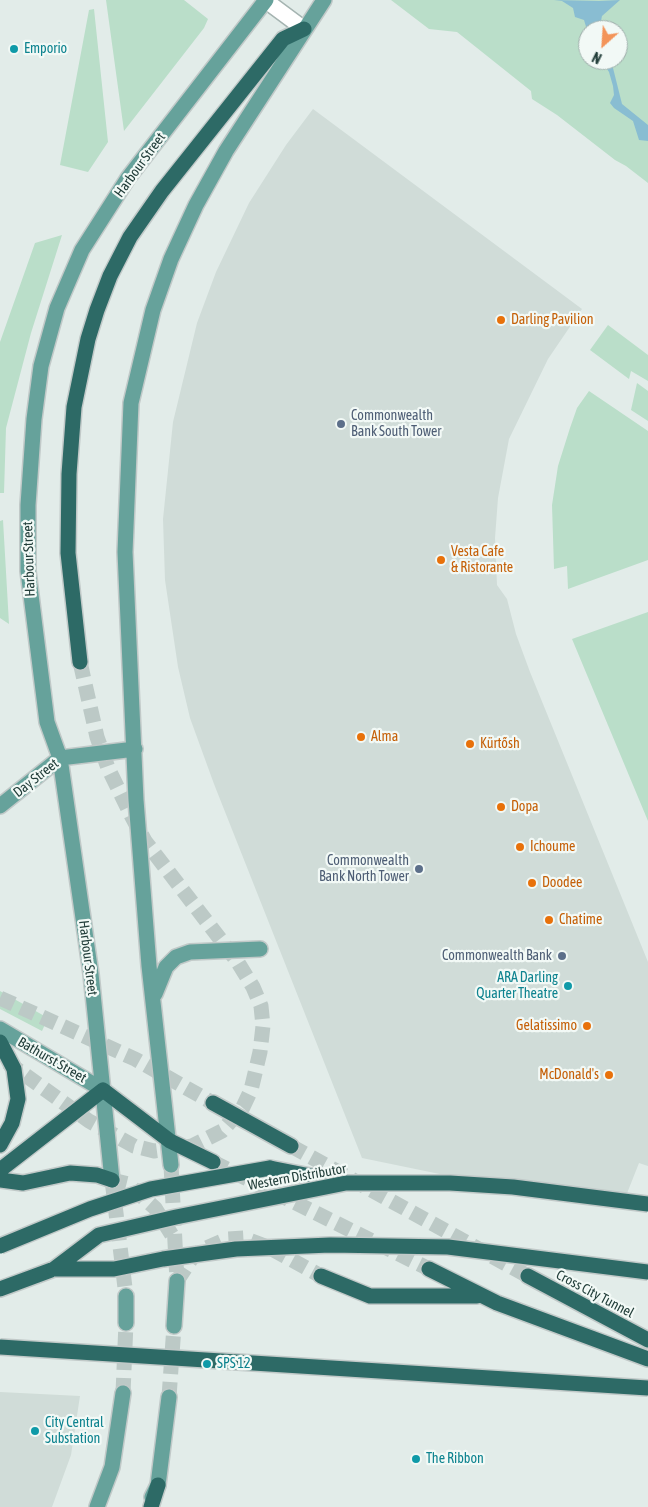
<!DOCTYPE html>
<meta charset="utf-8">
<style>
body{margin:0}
#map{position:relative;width:648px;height:1507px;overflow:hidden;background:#e2ece9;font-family:"Asap Condensed",sans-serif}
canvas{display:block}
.north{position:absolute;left:578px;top:20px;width:50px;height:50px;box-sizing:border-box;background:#f2f9f6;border:1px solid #9faeab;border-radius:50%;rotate:206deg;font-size:14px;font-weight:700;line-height:20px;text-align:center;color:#223e3a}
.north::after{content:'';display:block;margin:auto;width:18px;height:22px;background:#f39459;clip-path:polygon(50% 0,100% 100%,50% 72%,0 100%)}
</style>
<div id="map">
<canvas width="648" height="1507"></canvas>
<div class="north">N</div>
</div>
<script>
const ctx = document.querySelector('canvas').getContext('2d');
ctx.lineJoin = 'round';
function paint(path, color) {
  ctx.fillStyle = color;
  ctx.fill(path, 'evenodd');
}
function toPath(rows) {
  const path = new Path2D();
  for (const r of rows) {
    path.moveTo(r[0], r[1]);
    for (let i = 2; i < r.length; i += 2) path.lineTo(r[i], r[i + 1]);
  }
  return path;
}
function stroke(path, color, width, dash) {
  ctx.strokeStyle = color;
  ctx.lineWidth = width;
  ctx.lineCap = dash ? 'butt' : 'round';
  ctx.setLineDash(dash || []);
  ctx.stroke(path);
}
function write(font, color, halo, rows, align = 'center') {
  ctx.font = font + ' "Asap Condensed",sans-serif';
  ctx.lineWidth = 4.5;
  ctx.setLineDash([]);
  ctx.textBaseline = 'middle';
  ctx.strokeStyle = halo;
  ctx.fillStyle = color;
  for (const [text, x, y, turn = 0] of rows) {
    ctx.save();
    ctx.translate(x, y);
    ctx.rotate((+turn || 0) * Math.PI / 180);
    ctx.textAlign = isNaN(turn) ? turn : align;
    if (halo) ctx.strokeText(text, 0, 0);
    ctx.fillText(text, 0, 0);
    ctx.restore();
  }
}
const built = toPath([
 [313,109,582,309,548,359,509,439,498,498,495,538,497,585,507,599,516,634,530,672,648,962,648,1166,639,1163,622,1206,527,1192,362,1158,214,784,190,718,178,667,165,580,163,519,173,422,197,323,216,272,249,203,286,145],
 [0,1392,80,1396,71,1455,52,1507,0,1507]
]);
const green = toPath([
 [106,0,184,0,208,19,204,28,124,131],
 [391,0,648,0,648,183,626,166,615,160,557,115,532,99,531,91,457,32,429,29],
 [588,30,618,30,618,60,588,60],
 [94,9,108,142,88,172,60,165,89,10],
 [62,235,31,333,6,428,4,493,0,493,0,342,35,243],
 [608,325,648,355,648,381,631,371,629,379,590,350],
 [637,383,648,391,648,421,631,410],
 [589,391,648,431,648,560,568,589,567,566,554,569,552,505,558,466,570,428,577,408],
 [3,520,9,624,0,618,0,521],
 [648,612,648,821,572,639],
 [0,991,48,1018,42,1031,0,1009]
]);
const water = toPath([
 [554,0,599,1,620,0,602,16,599,30,588,30,588,33,584,20,575,17,573,8,562,1],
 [601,60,611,60,622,104,648,125,648,141,639,140,633,121,614,108,610,103,614,95,613,86,609,72]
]);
const majorTunnel = toPath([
 [171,1165,177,1281],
 [112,1180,126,1296],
 [123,1393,126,1323],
 [169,1397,174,1326]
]);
const highwayTunnel = toPath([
 [0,998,135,1059,213,1103],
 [7,1062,89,1121,134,1146,154,1151,192,1146,222,1131,243,1107,251,1090,260,1052,263,1026,261,1006,253,987,237,961,145,841,132,817,108,768,97,737,80,662],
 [291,1146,528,1276],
 [213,1162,429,1269],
 [112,1180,128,1184,155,1208,175,1240],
 [177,1281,192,1258,202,1250,227,1239,244,1238,270,1248,321,1276]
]);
const minor = toPath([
 [265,0,304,29]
]);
const major = toPath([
 [0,806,60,758,135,749],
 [155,994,166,967,176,957,190,952,260,949],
 [0,1029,103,1090],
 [171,1165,149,966,136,800,125,552,131,403,153,310,171,259,196,205,226,151,324,0],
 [112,1180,91,974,60,758,47,722,28,571,28,505,34,419,41,366,57,308,82,250,128,178,266,0],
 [126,1296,126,1323],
 [174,1326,177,1281],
 [152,1497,158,1485,169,1397],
 [97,1507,112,1467,123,1393]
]);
const highway = toPath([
 [80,662,68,553,69,474,74,407,88,339,97,310,110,276,130,237,162,191,283,39,304,29],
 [0,1042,14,1069,18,1099,12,1123,0,1145],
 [213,1103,291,1146],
 [270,1168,346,1183],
 [0,1170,103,1090,170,1141,213,1162],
 [0,1180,23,1183,70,1173,97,1175,112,1180],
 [429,1269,497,1303,648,1359],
 [321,1276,370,1296,477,1296],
 [528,1276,648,1340],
 [0,1289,54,1269],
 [151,1507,158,1485]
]);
const highwayBridge = toPath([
 [0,1246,90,1209,151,1189,270,1168],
 [54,1269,99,1235,176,1217,346,1183,450,1183,513,1187,648,1204],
 [54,1269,114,1269,163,1259,236,1249,330,1245,448,1247,648,1272],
 [0,1347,648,1388]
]);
const markers = [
 [14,49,5,"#0f9aa8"],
 [501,320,5,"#e8710a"],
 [341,424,5,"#5c6f8a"],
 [441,560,5,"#e8710a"],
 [361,737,5,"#e8710a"],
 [470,744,5,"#e8710a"],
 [501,807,5,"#e8710a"],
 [520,847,5,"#e8710a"],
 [419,869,5,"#5c6f8a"],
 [532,883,5,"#e8710a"],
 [549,920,5,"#e8710a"],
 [562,956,5,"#5c6f8a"],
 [568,986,5,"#0f9aa8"],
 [587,1026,5,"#e8710a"],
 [609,1075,5,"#e8710a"],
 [207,1364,5,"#0f9aa8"],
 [35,1431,5,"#0f9aa8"],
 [416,1459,5,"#0f9aa8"]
];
const cultureNames = [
 ["Emporio",24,49],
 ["ARA Darling",558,978,"right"],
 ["Quarter Theatre",558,994,"right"],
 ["SPS 12",217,1364],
 ["City Central",45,1423],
 ["Substation",45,1439],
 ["The Ribbon",426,1459]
];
const streetNames = [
 ["Harbour Street",140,165,-54],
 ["Harbour Street",29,559,-92],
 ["Day Street",36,778,-38],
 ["Harbour Street",88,958,83],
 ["Bathurst Street",52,1060,30],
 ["Western Distributor",297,1177,-10],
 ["Cross City Tunnel",595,1294,28]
];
const foodNames = [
 ["Darling Pavilion",511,320],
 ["Vesta Cafe",451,552],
 ["& Ristorante",451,568],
 ["Alma",371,737],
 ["Kürtősh",480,744],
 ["Dopa",511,807],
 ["Ichoume",530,847],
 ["Doodee",542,883],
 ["Chatime",559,920],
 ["Gelatissimo",577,1026,"right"],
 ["McDonald's",599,1075,"right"]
];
const serviceNames = [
 ["Commonwealth",351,416,"left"],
 ["Bank South Tower",351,432,"left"],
 ["Commonwealth",409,861],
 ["Bank North Tower",409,877],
 ["Commonwealth Bank",552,956]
];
paint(built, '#d0dcd8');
paint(green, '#badec9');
paint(water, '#89bdd2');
stroke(majorTunnel, '#bcc9c6', 15, [15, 8]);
stroke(highwayTunnel, '#bcc9c6', 15, [15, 8]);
stroke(minor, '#a5b4b1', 18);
stroke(major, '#c1c9c8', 18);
stroke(highway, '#c1c9c8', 18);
stroke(minor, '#fff', 15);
stroke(major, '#66a29b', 15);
stroke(highway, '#2d6a66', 15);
stroke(highwayBridge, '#c1c9c8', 18, []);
stroke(highwayBridge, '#2d6a66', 15);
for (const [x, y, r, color] of markers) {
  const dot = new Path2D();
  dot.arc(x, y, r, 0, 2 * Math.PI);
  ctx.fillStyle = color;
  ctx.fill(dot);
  stroke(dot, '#f2f9f6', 2);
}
write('14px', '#0d838f', '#f2f9f6', cultureNames, 'left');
write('14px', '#223e3a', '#f2f9f6', streetNames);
write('14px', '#c56008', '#f2f9f6', foodNames, 'left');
write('14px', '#4e5e75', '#f2f9f6', serviceNames, 'right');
</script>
